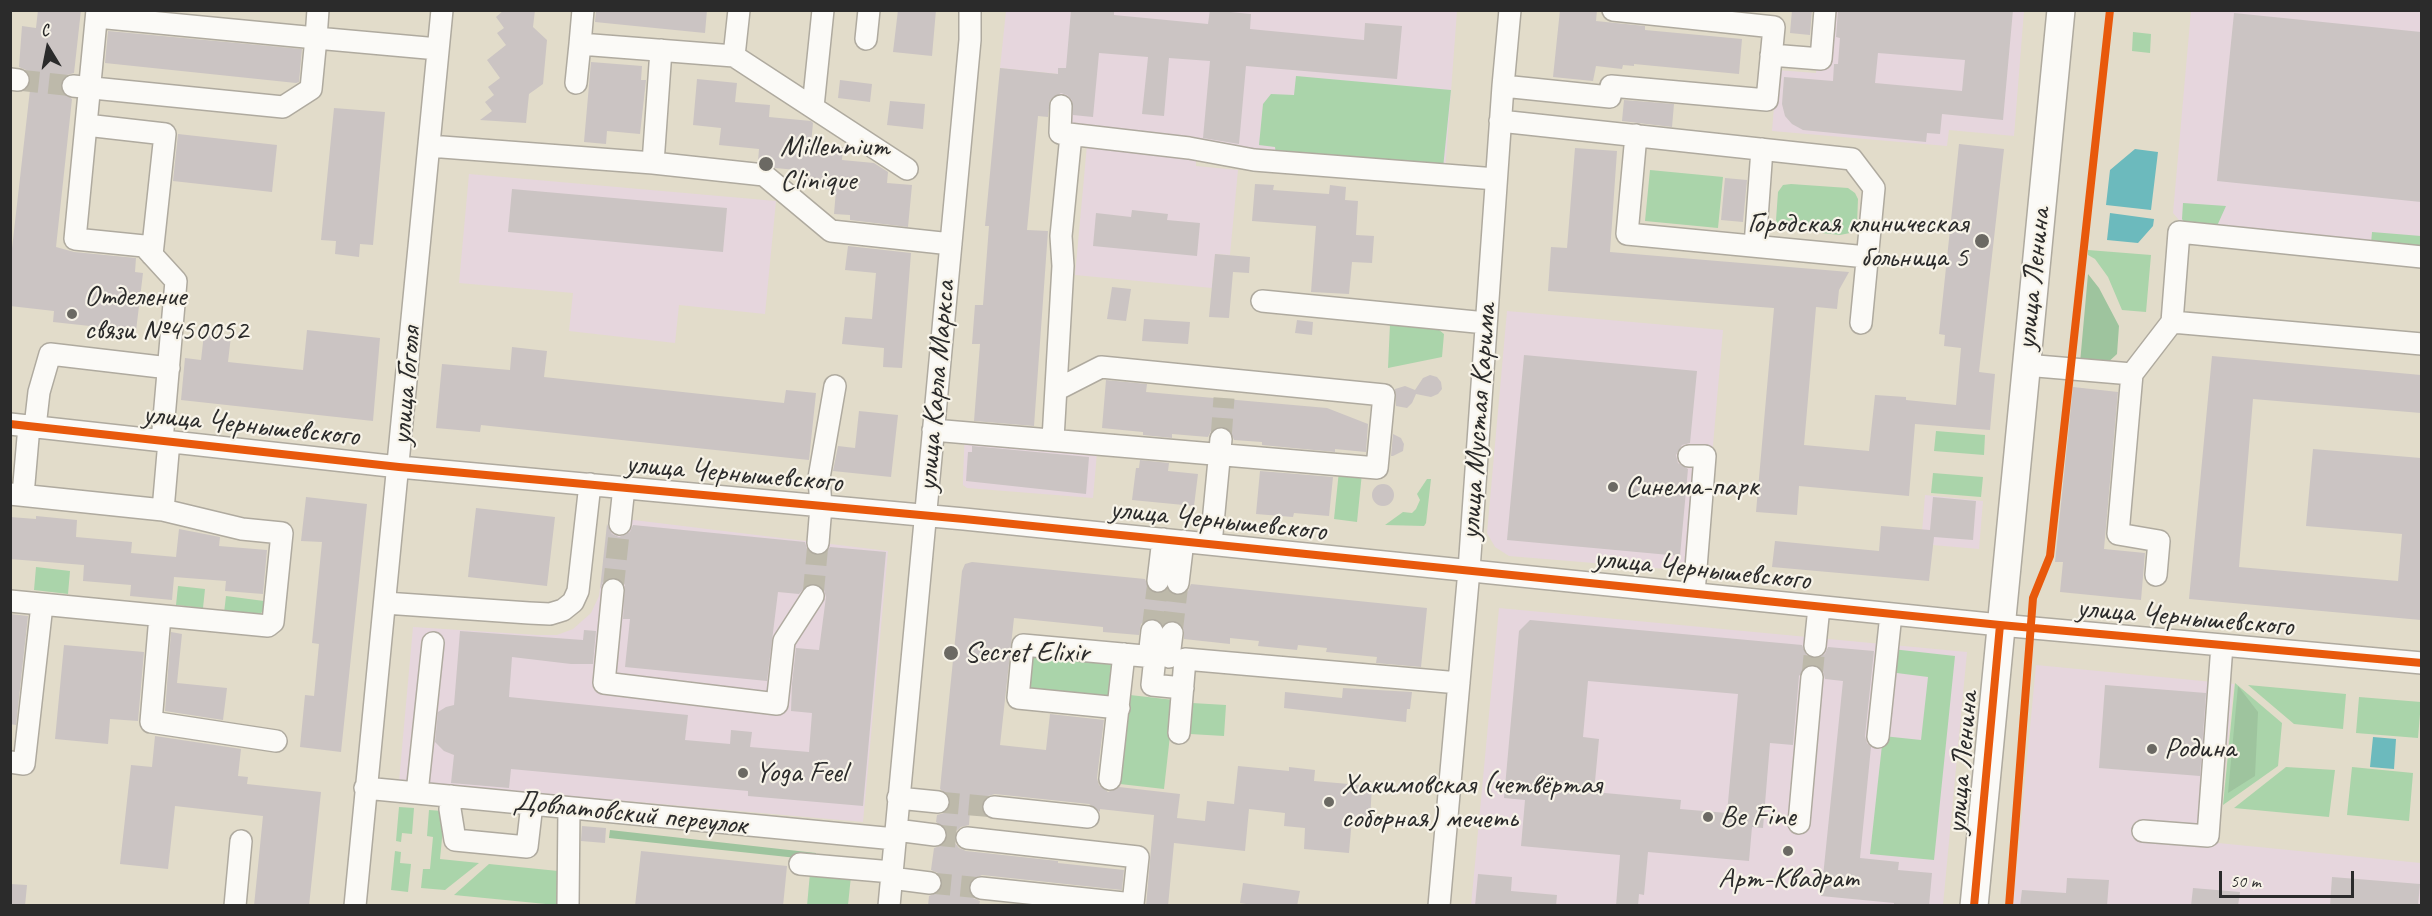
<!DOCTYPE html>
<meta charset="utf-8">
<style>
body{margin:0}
#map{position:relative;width:2432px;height:916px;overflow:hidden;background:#e2dcca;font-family:Caveat,sans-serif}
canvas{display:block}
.frame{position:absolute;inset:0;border:12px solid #2b2b2b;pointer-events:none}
.north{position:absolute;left:18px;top:18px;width:60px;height:60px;-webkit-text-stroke:4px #f7f3e8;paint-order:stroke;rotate:350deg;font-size:16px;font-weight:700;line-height:24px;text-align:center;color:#2b2b2b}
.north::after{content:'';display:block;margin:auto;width:21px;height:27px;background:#2b2b2b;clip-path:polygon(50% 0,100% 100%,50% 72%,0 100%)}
.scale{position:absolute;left:2219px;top:871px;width:135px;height:27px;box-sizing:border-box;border:3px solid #2b2b2b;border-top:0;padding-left:8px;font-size:18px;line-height:21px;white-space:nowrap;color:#2b2b2b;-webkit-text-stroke:4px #f7f3e8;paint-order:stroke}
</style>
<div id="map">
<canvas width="2432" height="916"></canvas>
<div class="frame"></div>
<div class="north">С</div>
<div class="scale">50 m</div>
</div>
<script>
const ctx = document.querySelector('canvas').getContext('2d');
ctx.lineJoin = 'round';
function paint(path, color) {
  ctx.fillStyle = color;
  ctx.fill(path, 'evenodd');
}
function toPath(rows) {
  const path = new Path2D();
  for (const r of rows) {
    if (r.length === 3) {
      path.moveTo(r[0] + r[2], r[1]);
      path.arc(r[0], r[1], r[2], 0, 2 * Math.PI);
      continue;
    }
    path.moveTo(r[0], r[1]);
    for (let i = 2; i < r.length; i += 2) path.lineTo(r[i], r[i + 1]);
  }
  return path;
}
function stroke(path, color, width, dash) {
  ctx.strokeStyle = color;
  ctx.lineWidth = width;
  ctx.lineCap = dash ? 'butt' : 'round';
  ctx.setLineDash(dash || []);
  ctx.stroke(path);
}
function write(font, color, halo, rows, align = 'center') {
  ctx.font = font + ' Caveat,sans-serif';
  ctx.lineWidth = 4.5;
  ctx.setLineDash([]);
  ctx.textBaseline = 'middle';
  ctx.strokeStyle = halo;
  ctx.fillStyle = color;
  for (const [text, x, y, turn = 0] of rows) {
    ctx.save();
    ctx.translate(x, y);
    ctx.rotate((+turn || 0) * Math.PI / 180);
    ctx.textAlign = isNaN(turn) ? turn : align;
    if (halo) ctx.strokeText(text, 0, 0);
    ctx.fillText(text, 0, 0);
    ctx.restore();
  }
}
const built = toPath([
 [2401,10,2421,12,2421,247,2184,226,2173,213,2191,11],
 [1006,11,1457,11,1445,172,1054,134,1058,74,1000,68],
 [1822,11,2024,11,2014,136,1949,130,1947,146,1772,131,1777,70,1816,73],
 [1087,145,1196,155,1196,166,1238,170,1230,255,1215,254,1212,288,1075,275],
 [469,174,776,201,765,314,679,305,675,343,569,331,573,293,459,283],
 [1507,311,1723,330,1702,572,1509,556,1495,547,1487,533],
 [965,429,1098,441,1093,498,967,488,963,485,963,478],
 [1925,495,1983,501,1979,549,1921,544],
 [609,517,888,551,863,822,399,781,413,627,537,635,557,635,573,629,591,613,599,596],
 [1499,608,1967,652,1943,905,1471,906],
 [2036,665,2234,684,2218,843,2421,863,2421,905,2013,906]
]);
const green = toPath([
 [2133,32,2151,34,2150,53,2132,51],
 [1296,76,1451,90,1443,168,1276,155,1275,147,1259,145,1263,104,1271,94,1294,95],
 [1650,170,1723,177,1718,228,1645,221],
 [1791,184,1848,188,1855,193,1858,199,1857,225,1850,233,1840,235,1785,229,1779,226,1776,220,1778,192,1783,185],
 [2183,203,2226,206,2217,226,2185,224,2182,219],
 [2372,232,2421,236,2421,248,2371,244],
 [2088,250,2151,255,2146,312,2122,310,2108,277,2095,259,2088,255],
 [1390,324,1438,329,1444,334,1442,357,1388,368],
 [1936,431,1985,435,1984,455,1934,451],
 [1339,471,1362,473,1357,522,1334,519],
 [1933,473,1983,477,1981,497,1931,493],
 [1427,479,1431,479,1426,523,1424,526,1385,525,1403,512,1412,513,1416,509,1420,500,1417,494],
 [36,567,70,571,68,594,34,590],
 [178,586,205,589,203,608,176,605],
 [226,596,264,601,263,611,257,617,224,613],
 [1892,649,1955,656,1934,860,1870,854,1883,736,1921,740,1928,677,1889,672],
 [1031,652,1114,661,1110,699,1027,690],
 [2235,683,2282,723,2278,766,2223,805],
 [2248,685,2346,694,2343,729,2294,724],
 [1130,695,1174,700,1164,789,1120,784],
 [2359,697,2421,702,2418,738,2356,733],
 [1192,703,1226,705,1224,736,1190,734],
 [2286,767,2335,770,2329,817,2234,808],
 [2352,767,2413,773,2409,821,2347,815],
 [399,807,414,808,412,834,402,833,401,842,396,841],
 [429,810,442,811,444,818,440,859,479,863,445,890,421,888,423,869,430,869,433,837,427,836],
 [395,851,401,852,400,863,411,864,408,892,391,890],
 [489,864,558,871,556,905,454,895],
 [810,873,851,876,848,905,807,906]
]);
const forest = toPath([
 [2088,274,2099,288,2119,326,2117,354,2105,365,2080,363],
 [2238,686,2258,712,2255,776,2228,793],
 [610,830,816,853,816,860,609,838]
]);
const water = toPath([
 [2135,149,2158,152,2151,210,2106,205,2110,170],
 [2110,213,2154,219,2153,226,2138,243,2107,240],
 [2373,737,2396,739,2394,769,2370,767]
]);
const building = toPath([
 [38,10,81,10,74,73,67,75,60,84,62,92,72,99,56,247,74,252,136,258,135,272,143,273,136,331,53,322,54,311,10,306,10,266,31,81,26,70,19,67,22,26,36,28],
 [504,10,535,10,533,27,547,40,543,84,529,94,526,123,480,120,492,111,485,102,494,95,488,87,500,78,487,60,506,45,497,33,504,28,496,17],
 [596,10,707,10,705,33,595,22],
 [898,10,936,10,932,56,893,52],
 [1071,10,1114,10,1114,15,1208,24,1210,10,1251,14,1250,29,1364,40,1365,23,1402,26,1397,79,1246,66,1239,144,1203,138,1210,61,1169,58,1164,116,1142,114,1148,57,1099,53,1093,117,1073,115,1072,100,1067,95,1061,93,1050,100,1048,117,1038,116,1027,230,1048,231,1034,426,974,421,980,344,972,344,975,305,983,305,989,226,985,226,1000,68,1058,74,1058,68,1066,68],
 [1560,10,1597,10,1596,21,1645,26,1645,30,1742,39,1739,74,1634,64,1634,66,1623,65,1622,69,1596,66,1593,81,1553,77],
 [1792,10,1812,10,1810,35,1790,33],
 [1838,10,2013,10,2003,120,1942,114,1940,134,1927,133,1926,142,1803,130,1792,124,1785,116,1782,104,1784,77,1833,81,1834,64,1838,64,1840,38,1836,37],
 [1878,53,1965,60,1962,91,1875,83],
 [2234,13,2421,32,2421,202,2217,181],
 [108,31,302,49,299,82,296,83,105,63],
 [591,62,642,66,641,80,646,80,640,134,607,131,606,144,584,142],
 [697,79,737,83,735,102,770,105,769,117,811,121,813,123,811,144,843,147,842,160,874,163,888,172,887,183,912,185,908,227,850,220,850,215,834,214,836,190,797,186,796,185,797,170,775,168,766,162,758,162,759,149,719,145,721,128,693,125],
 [840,80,872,84,870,102,838,98],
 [1624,100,1674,104,1672,127,1622,121],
 [890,101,925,104,923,129,887,125],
 [334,108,385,112,373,245,360,244,359,257,335,254,336,241,321,240],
 [178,134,277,145,272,192,173,181],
 [1959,144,2004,149,1979,372,1995,374,1990,430,1915,424,1909,496,1799,486,1797,515,1756,512,1774,308,1548,291,1551,247,1567,248,1575,148,1617,151,1610,252,1849,272,1839,290,1837,309,1816,307,1804,445,1869,451,1875,395,1906,397,1906,400,1956,405,1961,348,1944,346,1945,335,1939,334],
 [1725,178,1747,180,1743,222,1721,220],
 [1255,184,1274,185,1273,190,1329,194,1330,185,1346,187,1345,200,1358,201,1356,235,1374,236,1372,263,1352,262,1349,294,1311,292,1316,226,1252,221],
 [512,189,727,208,723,252,508,232],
 [1132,210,1168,214,1167,220,1200,223,1197,256,1093,246,1096,213,1131,217],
 [848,246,911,253,902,368,883,367,884,348,842,344,845,317,872,319,876,273,845,270],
 [1215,254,1250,257,1249,273,1233,272,1229,318,1209,317],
 [1112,287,1131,289,1126,321,1107,319],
 [1144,319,1190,322,1188,344,1142,341],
 [1297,320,1313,322,1312,335,1295,333],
 [307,330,380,338,373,421,181,400,185,358,201,360,204,334,231,336,228,362,303,370],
 [512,347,547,351,544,377,784,403,786,390,816,393,809,460,481,425,480,432,436,428,442,364,510,370],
 [1524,355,1697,371,1690,443,1682,445,1676,455,1678,463,1688,469,1680,556,1507,540],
 [2212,356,2421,375,2421,413,2253,399,2239,567,2398,581,2402,534,2306,526,2313,449,2421,458,2421,620,2189,599],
 [1430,375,1437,377,1441,382,1442,389,1438,394,1431,397,1416,394,1412,403,1407,408,1396,406,1395,389,1405,386,1415,390,1423,378],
 [1106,380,1147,384,1146,392,1327,408,1368,424,1366,452,1335,449,1335,452,1262,445,1262,442,1234,440,1229,429,1222,426,1211,431,1208,437,1172,434,1172,438,1143,435,1143,432,1102,428],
 [2073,387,2118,392,2104,549,2145,553,2141,600,2060,592,2063,562,2055,562],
 [859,411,898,415,891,477,833,471,838,446,855,448],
 [1393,434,1401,438,1404,444,1403,451,1393,456,1391,456],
 [972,446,1089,457,1086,494,966,481,968,452,972,452],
 [1140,460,1169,463,1168,471,1198,474,1194,506,1132,500,1136,468,1139,468],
 [1260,471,1333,477,1329,516,1294,513,1293,517,1256,514],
 [1383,495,11],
 [306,497,367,504,341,752,300,747,305,695,314,696,319,644,312,643,322,542,301,541],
 [1933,497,1976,501,1973,540,1934,537,1929,581,1772,567,1775,541,1879,551,1881,526,1930,530],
 [476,508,555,517,547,586,468,577],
 [36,516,77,520,76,537,132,542,131,553,176,557,179,529,220,537,219,546,267,550,263,594,225,591,226,581,174,577,172,600,130,596,131,585,83,581,84,565,10,559,10,517,36,519],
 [607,524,612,534,619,537,630,532,633,525,805,542,807,549,816,556,824,554,830,547,886,552,863,806,748,796,748,791,511,769,509,788,451,783,454,755,444,751,435,742,438,712,446,707,454,705,460,631,583,640,584,630,596,631,593,664,571,664,512,657,509,697,688,715,685,740,730,744,731,730,752,732,750,747,809,752,812,713,791,711,792,684,796,648,819,650,826,597,824,590,819,585,813,583,807,585,799,594,778,592,767,681,625,667,630,619,623,619,625,585,620,579,614,577,603,582,600,589],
 [972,562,1145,579,1150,591,1157,594,1167,589,1176,596,1182,595,1188,591,1191,584,1427,608,1421,667,1376,663,1377,657,1326,652,1327,648,1298,645,1297,650,1258,646,1259,641,1230,638,1230,644,1184,639,1183,628,1174,620,1163,625,1154,618,1148,619,1141,624,1139,635,1103,632,1103,627,1014,618,1000,745,1046,750,1050,714,1104,720,1097,778,1099,785,1108,792,1119,787,1180,794,1177,818,1205,821,1207,801,1234,804,1238,766,1289,771,1289,767,1315,770,1314,781,1372,786,1370,819,1352,818,1349,853,1304,849,1305,828,1284,826,1285,813,1249,809,1245,851,1174,843,1168,906,1146,906,1154,815,1100,809,1100,812,1089,804,995,794,988,796,983,800,982,812,970,811,969,825,961,827,956,831,955,843,959,848,966,851,1058,861,1058,863,1124,870,1122,890,982,875,971,880,968,887,973,898,980,901,979,906,928,906,929,896,940,891,943,884,938,873,931,870,934,848,940,846,947,837,946,830,936,822,937,815,944,813,951,804,949,796,940,789,962,571,965,564],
 [10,614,28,616,16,725,10,724],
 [1530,620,1802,645,1807,656,1814,659,1825,654,1828,647,1874,651,1865,736,1867,743,1871,747,1860,858,1899,862,1898,870,1932,873,1929,906,1894,906,1894,903,1821,896,1843,681,1825,679,1823,671,1814,664,1806,666,1799,676,1793,745,1770,743,1763,828,1752,827,1749,861,1648,852,1644,895,1639,894,1638,906,1616,906,1620,855,1521,846,1525,800,1504,798,1519,631],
 [1588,681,1738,694,1727,813,1680,809,1681,800,1594,792,1599,739,1583,737],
 [171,632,182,634,177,683,227,688,223,720,165,711],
 [64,645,144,652,138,721,110,719,108,744,55,739],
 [2105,685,2206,693,2200,776,2099,768],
 [1343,688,1412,692,1410,709,1407,709,1406,722,1284,708,1285,692,1342,698],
 [155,736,241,749,238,776,248,777,247,784,321,792,309,906,254,906,263,816,175,806,168,869,120,864,131,765,152,767],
 [582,826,606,828,605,843,581,841],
 [641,851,787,866,783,906,635,906],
 [1478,874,1512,877,1511,891,1557,895,1556,906,1475,906],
 [2332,877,2420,884,2418,906,2330,906],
 [2067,878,2109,880,2107,906,2020,906,2022,890,2066,893],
 [1243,883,1300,891,1297,906,1259,906,1240,903],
 [10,884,27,885,25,906,10,906],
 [2193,888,2240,892,2238,906,2191,906]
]);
const minorTunnel = toPath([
 [18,80,73,86],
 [1221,439,1224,398],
 [613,590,620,524],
 [813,596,818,543],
 [1152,631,1158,581],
 [1172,633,1178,583],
 [1812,677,1815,646],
 [938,802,994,807],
 [935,835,967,838],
 [930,883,981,888]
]);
const minor = toPath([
 [97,10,75,239,144,246,176,281,162,441],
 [318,10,316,38,438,49],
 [583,10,580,44,734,56,907,169],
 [866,39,869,10],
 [1771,55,1821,59,1825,10],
 [734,56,739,10],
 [10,79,18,80],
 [576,83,580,44],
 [73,86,283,107,311,89,316,38,97,17],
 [1503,86,1610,97,1611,86,1767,100,1774,27,1613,10],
 [1061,106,1060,133,1189,148,1254,160,1496,179],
 [813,107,823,10],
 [1500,121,1852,159,1874,188,1861,323],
 [86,125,165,134,152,255],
 [1636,135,1627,234,1867,257],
 [429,146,653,163,764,175,831,231,951,244],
 [653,163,661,50],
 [1755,246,1762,149],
 [1262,301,1486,323],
 [2172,322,2179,232,2422,257],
 [2025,365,2132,374,2118,534,2159,541,2156,575],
 [2132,374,2172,322,2422,344],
 [10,424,399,467,964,519,2000,625,2422,663],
 [35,427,39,392,50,354,169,368],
 [933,430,1377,468,1384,395,1101,367,1056,390],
 [1053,439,1063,266,1061,236,1071,135],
 [1689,456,1705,456,1694,593],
 [10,494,163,510,242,529,282,533,273,622,268,626,10,601],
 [23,495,29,426],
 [163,510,169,441],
 [620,524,624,487],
 [818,543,821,506,819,478,835,386],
 [1211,544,1221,439],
 [1158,581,1163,539],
 [1178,583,1183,541],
 [613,590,604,683,777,704,784,641,813,596],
 [385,603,529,613,550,614,563,610,573,602,578,591,590,484],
 [160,616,151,722,276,741],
 [1815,646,1819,607],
 [1149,657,1152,631],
 [1169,657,1172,633],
 [1119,708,1018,698,1023,645,1155,657,1152,685,1183,688],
 [1179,733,1185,659,1459,683],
 [1878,737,1891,614],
 [10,762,24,764,42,605],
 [1110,779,1124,654],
 [365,788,895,839],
 [417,793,433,643],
 [451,796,450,809,455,840,527,847,532,804],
 [898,798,938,802],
 [994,807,1088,817],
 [1799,823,1812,677],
 [896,830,935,835],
 [2143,831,2208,836,2222,645],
 [967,838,1138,857,1133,904,981,888],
 [800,864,892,872],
 [891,878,930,883],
 [235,906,241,841],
 [355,906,442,10],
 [568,906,569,808],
 [889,906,970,40,970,10],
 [1439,906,1469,570,1503,86,1510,10]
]);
const major = toPath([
 [1974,906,2061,10]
]);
const cycleway = toPath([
 [10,424,399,467,964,519,2000,625,2422,663],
 [1974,906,2000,625],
 [2009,906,2033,598,2050,556,2110,10]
]);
const markers = [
 [766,164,8,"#6b6963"],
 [1982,241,8,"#6b6963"],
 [72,314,6,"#6b6963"],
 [1613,487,6,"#6b6963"],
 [951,653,8,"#6b6963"],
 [2152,749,6,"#6b6963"],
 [743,773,6,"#6b6963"],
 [1329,802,6,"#6b6963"],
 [1708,817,6,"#6b6963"],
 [1788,851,6,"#6b6963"]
];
const poiNames = [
 ["Millennium",780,147],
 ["Clinique",780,181],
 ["Городская клиническая",1968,224,"right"],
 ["больница 5",1968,258,"right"],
 ["Отделение",84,297],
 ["связи №450052",84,331],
 ["Синема-парк",1625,487],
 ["Secret Elixir",964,653],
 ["Родина",2164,749],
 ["Yoga Feel",755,773],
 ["Хакимовская (четвёртая",1341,785],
 ["соборная) мечеть",1341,819],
 ["Be Fine",1720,817],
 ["Арт-Квадрат",1788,879,"center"]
];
const streetNames = [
 ["улица Ленина",2034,279,-84],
 ["улица Гоголя",407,386,-85],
 ["улица Карла Маркса",937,386,-85],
 ["улица Мустая Карима",1479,422,-86],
 ["улица Чернышевского",251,426,6],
 ["улица Чернышевского",734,474,5],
 ["улица Чернышевского",1218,521,6],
 ["улица Чернышевского",1702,570,6],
 ["улица Чернышевского",2185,618,5],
 ["улица Ленина",1963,763,-85],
 ["Довлатовский переулок",630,814,6]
];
paint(built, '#e6d6dd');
paint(green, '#aad4aa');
paint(forest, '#9ec49e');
paint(water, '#6cbabd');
paint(building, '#cbc4c3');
stroke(minorTunnel, '#bdb9aa', 21, [21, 10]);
stroke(minor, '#afaa9f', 24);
stroke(major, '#afaa9f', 30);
stroke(minor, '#fbfaf7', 21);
stroke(major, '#fbfaf7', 27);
stroke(cycleway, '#e8590c', 8);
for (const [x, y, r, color] of markers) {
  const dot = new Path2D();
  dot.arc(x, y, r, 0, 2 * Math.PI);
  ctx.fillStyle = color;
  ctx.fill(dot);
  stroke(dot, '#f7f3e8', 2);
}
write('30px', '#2b2b2b', '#f7f3e8', poiNames, 'left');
write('30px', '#2b2b2b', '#f7f3e8', streetNames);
</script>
